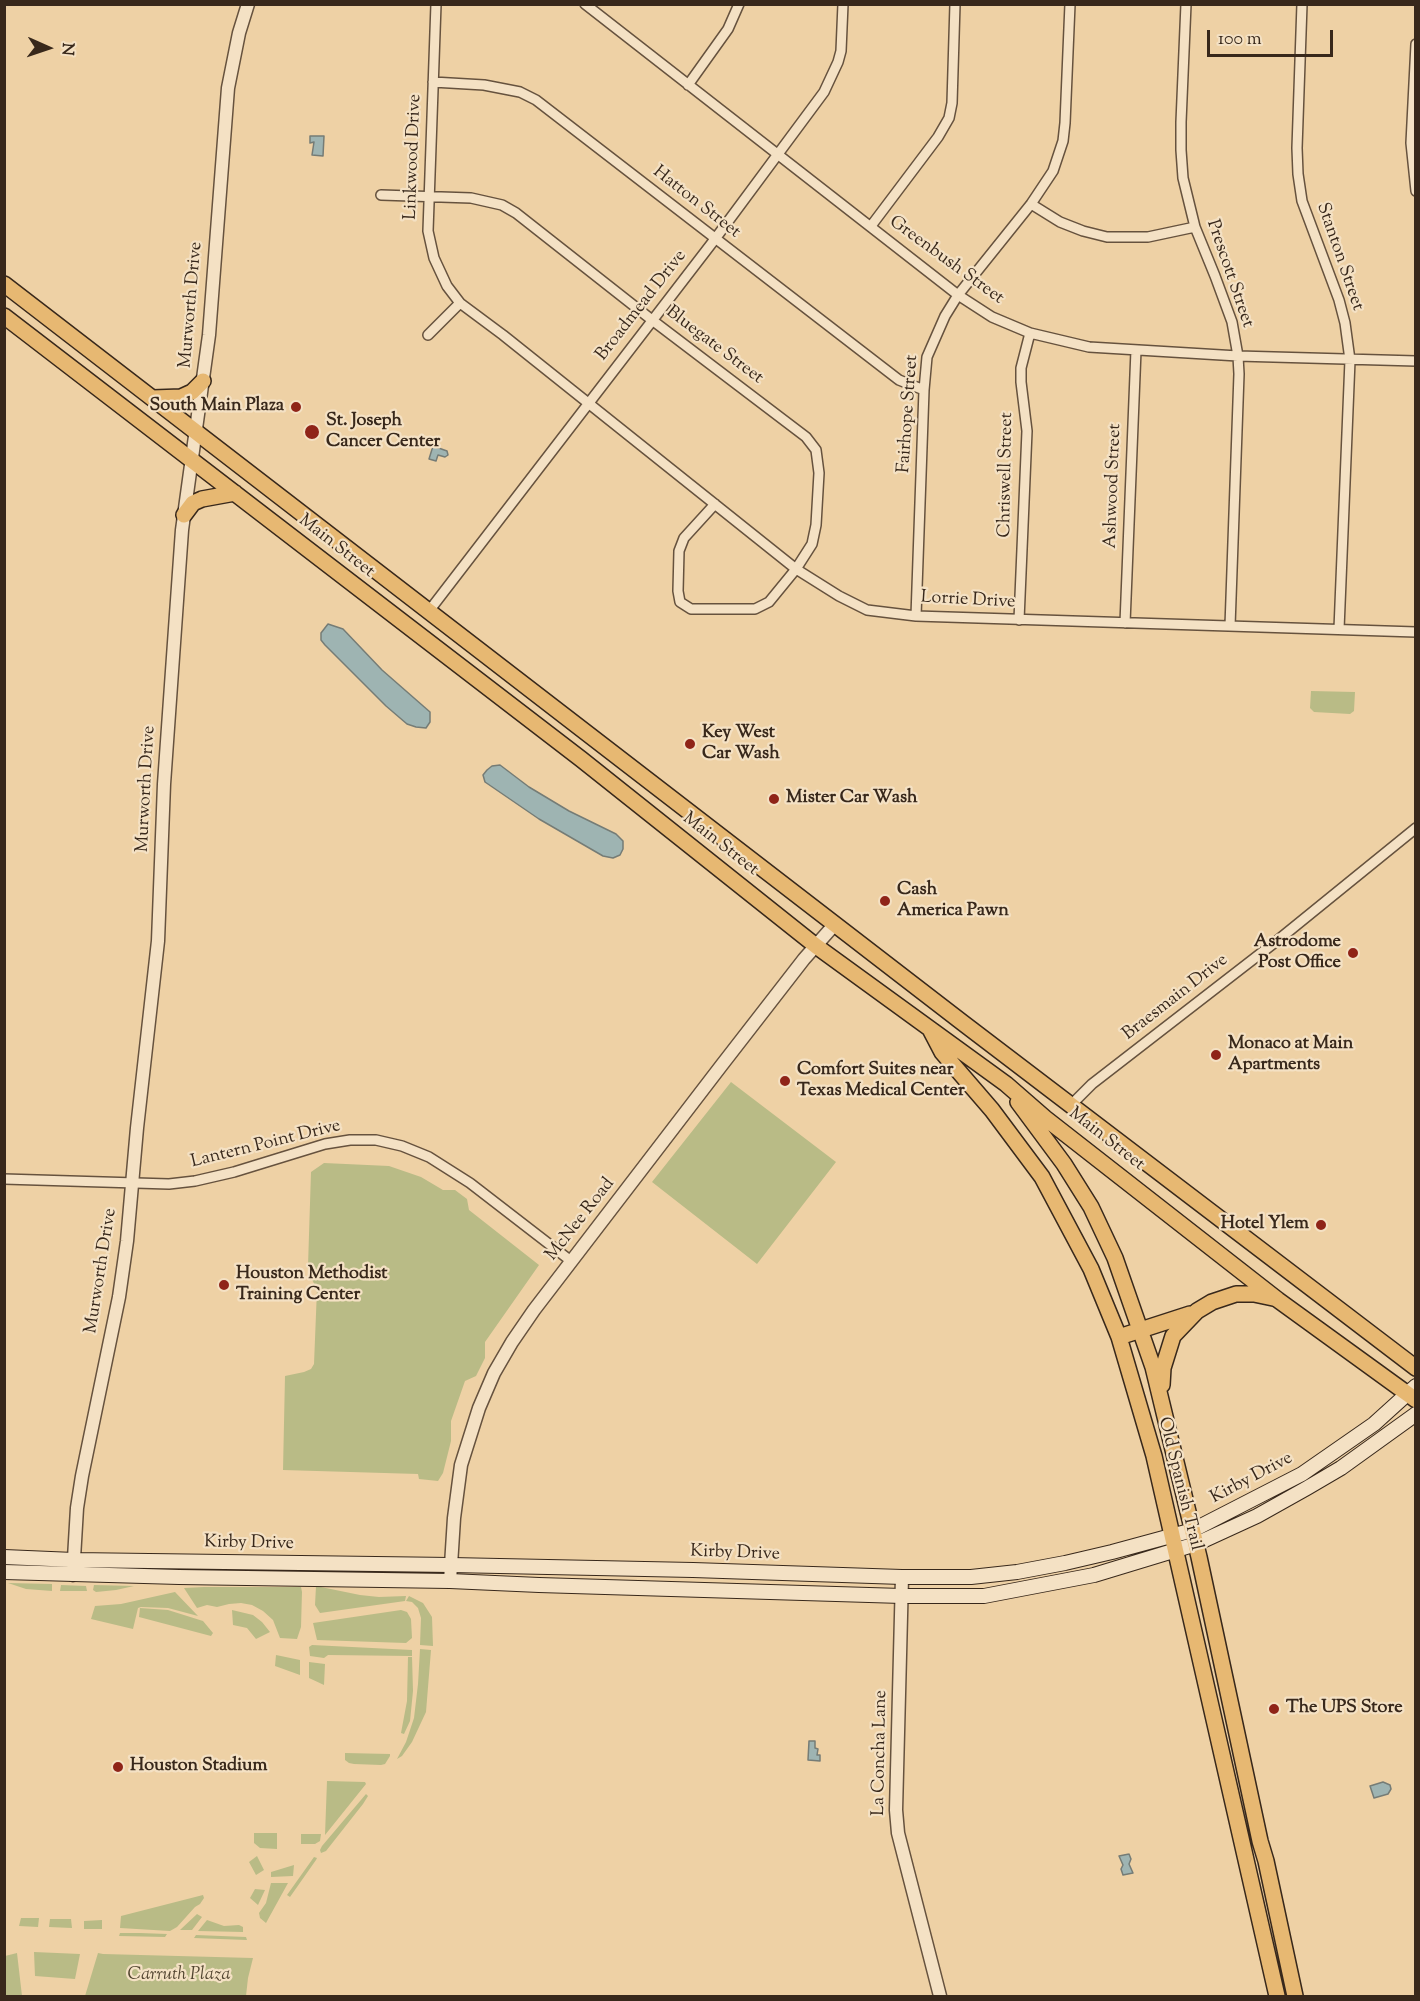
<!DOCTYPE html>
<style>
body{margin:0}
#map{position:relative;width:1420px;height:2001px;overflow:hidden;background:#eed1a5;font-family:"Sorts Mill Goudy",serif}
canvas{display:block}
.frame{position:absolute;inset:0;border:6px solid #38281b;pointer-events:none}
.north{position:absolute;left:18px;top:18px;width:60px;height:60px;-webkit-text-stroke:4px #f4e1c4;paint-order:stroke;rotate:93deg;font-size:16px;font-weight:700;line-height:24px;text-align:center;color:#38281b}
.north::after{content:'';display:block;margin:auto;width:21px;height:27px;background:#38281b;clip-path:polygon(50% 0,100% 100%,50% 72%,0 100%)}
.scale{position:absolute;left:1207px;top:30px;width:126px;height:27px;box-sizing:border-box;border:3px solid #38281b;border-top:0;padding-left:8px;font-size:18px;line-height:21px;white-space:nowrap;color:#38281b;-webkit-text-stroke:4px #f4e1c4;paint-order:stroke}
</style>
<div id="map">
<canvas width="1420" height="2001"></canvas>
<div class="frame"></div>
<div class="north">N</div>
<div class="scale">100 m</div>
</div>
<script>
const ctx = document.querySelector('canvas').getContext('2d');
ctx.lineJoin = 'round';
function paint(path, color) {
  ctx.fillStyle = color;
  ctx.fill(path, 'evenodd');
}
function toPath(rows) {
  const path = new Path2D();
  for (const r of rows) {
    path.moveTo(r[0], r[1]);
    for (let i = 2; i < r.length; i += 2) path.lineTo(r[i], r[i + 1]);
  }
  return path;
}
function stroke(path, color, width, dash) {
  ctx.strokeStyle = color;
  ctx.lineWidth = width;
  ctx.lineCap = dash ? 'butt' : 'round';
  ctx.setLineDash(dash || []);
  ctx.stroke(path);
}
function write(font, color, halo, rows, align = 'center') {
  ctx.font = font + ' "Sorts Mill Goudy",serif';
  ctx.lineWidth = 4.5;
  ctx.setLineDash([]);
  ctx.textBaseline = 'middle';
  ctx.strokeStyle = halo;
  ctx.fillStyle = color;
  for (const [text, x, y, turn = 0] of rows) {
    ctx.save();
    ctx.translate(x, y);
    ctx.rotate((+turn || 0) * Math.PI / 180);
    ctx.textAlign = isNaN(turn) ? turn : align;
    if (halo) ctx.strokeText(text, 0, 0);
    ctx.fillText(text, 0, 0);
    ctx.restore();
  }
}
const green = toPath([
 [1311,691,1355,692,1354,711,1350,714,1314,712,1310,708],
 [731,1082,836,1162,757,1264,652,1182],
 [324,1163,389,1166,421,1177,443,1190,455,1190,467,1199,469,1210,539,1265,485,1342,485,1358,476,1376,465,1381,451,1421,451,1441,443,1473,438,1481,419,1479,418,1474,283,1470,285,1376,304,1372,311,1369,314,1364,317,1289,309,1274,308,1266,311,1172],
 [8,1583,52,1584,52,1591,26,1589],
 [61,1585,86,1586,87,1591,60,1591],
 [94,1585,134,1586,116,1590,96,1592,93,1590],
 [316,1586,360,1595,379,1597,406,1596,405,1601,320,1613,315,1605],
 [204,1587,301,1587,302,1592,301,1627,297,1639,280,1638,273,1620,263,1611,252,1605,241,1603,229,1604,217,1607,207,1605,197,1608,184,1588],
 [175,1592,198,1616,168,1608,141,1607,138,1608,133,1629,91,1619,95,1606,121,1604],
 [409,1596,423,1603,432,1617,433,1646,420,1645,421,1618,418,1608,412,1602,406,1601],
 [140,1608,168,1610,203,1621,213,1633,211,1636,139,1617],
 [232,1610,253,1615,262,1622,270,1632,256,1639,247,1628,233,1625],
 [401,1610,407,1612,411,1619,412,1638,406,1643,317,1640,313,1623],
 [312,1645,412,1650,412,1656,328,1655,324,1658,310,1656,309,1647],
 [420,1649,431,1650,426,1712,412,1742,402,1756,397,1759,406,1742,414,1718,418,1684],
 [276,1655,300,1660,300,1675,275,1666],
 [408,1657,412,1657,413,1691,410,1721,404,1734,401,1733,407,1701],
 [309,1662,325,1664,324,1685,309,1678],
 [345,1753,390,1754,390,1756,385,1764,381,1765,354,1764,349,1763,345,1760],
 [327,1781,365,1782,366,1784,325,1835],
 [366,1794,368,1796,363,1804,326,1851,321,1853,320,1850,322,1846],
 [254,1833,277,1833,277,1849,260,1848,254,1843],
 [301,1834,321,1834,320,1841,315,1844,301,1844],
 [257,1856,264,1870,256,1875,249,1862],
 [314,1857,317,1858,316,1860,290,1897,287,1895],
 [294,1865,293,1876,271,1877,271,1872],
 [271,1883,288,1883,266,1923,260,1918,259,1913,266,1903],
 [255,1889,265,1890,258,1905,250,1898],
 [203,1895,204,1898,200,1904,195,1907,177,1927,170,1931,120,1928,121,1916],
 [197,1914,202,1917,192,1930,180,1930],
 [21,1918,39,1918,38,1927,19,1926],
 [50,1919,71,1919,72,1928,49,1927],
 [102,1920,102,1929,84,1929,84,1921],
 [207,1920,224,1926,239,1925,243,1927,243,1932,198,1931],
 [120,1933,140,1933,167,1934,165,1937,119,1936],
 [196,1935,246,1937,247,1940,194,1938],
 [34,1952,80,1954,75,1979,35,1976],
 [17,1953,22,1996,5,1996,5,1956],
 [98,1953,103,1954,253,1958,248,1978,246,1996,85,1996]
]);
const water = toPath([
 [310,136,324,136,323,156,312,155,314,142,310,143,310,136],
 [433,446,447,451,448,455,445,457,438,455,436,461,429,459,433,446],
 [328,624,343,629,382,670,430,712,430,722,426,728,416,727,407,724,386,706,325,645,321,640,321,633,328,624],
 [500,765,529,787,569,811,616,834,623,841,623,849,620,855,613,858,603,856,539,819,485,782,483,775,487,770,492,766,500,765],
 [809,1741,815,1741,815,1748,818,1749,817,1755,820,1755,820,1761,808,1760,809,1741],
 [1383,1782,1390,1785,1391,1789,1388,1794,1374,1798,1370,1786,1383,1782],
 [1129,1854,1131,1859,1129,1864,1133,1873,1123,1875,1121,1869,1123,1865,1119,1856,1129,1854]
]);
const minor = toPath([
 [436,4,428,231,434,258,447,286,460,303,503,335,796,569,839,596,867,610,916,616,1416,632],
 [585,4,958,295,992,317,1030,333,1089,347,1238,356,1416,361],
 [1186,4,1181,122,1181,150,1183,178,1195,227,1215,276,1232,322,1238,356,1239,374,1230,626],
 [1302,4,1297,148,1298,174,1302,201,1339,300,1345,323,1350,360,1339,629],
 [1416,44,1411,143,1416,191],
 [433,82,484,85,520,92,536,100,899,380,924,390],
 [688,85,728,29,739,4],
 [381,195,471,198,502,205,516,213,652,320,806,437,816,450,819,473,816,525,812,544,796,569,769,602,755,609,691,609,680,602,678,591,679,551,684,538,715,504],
 [1031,204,1060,222,1083,231,1107,237,1148,237,1195,227],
 [871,226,938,137,949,118,952,103,955,4],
 [428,335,460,303],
 [429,611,715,239,824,92,838,62,841,51,843,4],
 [916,616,924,390,927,357,945,316,958,295,1031,204,1053,171,1063,141,1065,123,1070,4],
 [1019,620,1027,431,1021,382,1021,368,1030,333],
 [1125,623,1136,350],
 [1070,1106,1092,1084,1278,940,1416,828],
 [4,1179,169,1184,195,1181,234,1172,325,1144,350,1140,376,1140,402,1146,429,1157,470,1183,571,1261]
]);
const tertiary = toPath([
 [73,1575,77,1508,82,1476,119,1297,127,1241,137,1128,158,941,164,784,182,530,209,335,228,88,239,33,248,4],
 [902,1577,896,1810,898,1833,940,1996],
 [450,1581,454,1518,461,1465,479,1408,494,1373,512,1342,534,1310,721,1066,804,959,835,924]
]);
const secondary = toPath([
 [4,1557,74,1560,451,1565,693,1570,902,1577,971,1577,1017,1572,1065,1563,1112,1552,1193,1530,1302,1474,1374,1424,1416,1386],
 [4,1572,179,1577,450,1581,539,1585,902,1596,984,1596,1094,1575,1196,1544,1257,1516,1307,1488,1341,1468,1416,1414]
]);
const primary = toPath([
 [4,284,963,1023,1416,1368],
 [4,316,581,759,816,946,1006,1084,1045,1118,1278,1300,1416,1400],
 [153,398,181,397,192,392,203,381],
 [184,515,193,503,202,499,235,493],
 [931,1031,942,1052,992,1110,1042,1177,1091,1269,1119,1337,1154,1456,1277,1996],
 [1018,1102,1064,1164,1091,1207,1115,1258,1153,1367,1199,1557,1260,1841,1266,1861,1295,1996],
 [1119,1337,1190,1314],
 [1162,1385,1163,1368,1173,1336,1197,1311,1212,1302,1236,1294,1254,1294,1273,1298]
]);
const markers = [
 [296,407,6,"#8f2418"],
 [312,432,8,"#8f2418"],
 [690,744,6,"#8f2418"],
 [774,799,6,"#8f2418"],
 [885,901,6,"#8f2418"],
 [1353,953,6,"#8f2418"],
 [1216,1055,6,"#8f2418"],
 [785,1081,6,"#8f2418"],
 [1321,1225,6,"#8f2418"],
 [224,1285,6,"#8f2418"],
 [1274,1709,6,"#8f2418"],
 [118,1767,6,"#8f2418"]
];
const streetNames = [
 ["Linkwood Drive",414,157,-88],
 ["Hatton Street",696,203,38],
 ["Stanton Street",1339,257,71],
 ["Greenbush Street",946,261,36],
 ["Prescott Street",1229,274,71],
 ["Murworth Drive",192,305,-85],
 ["Broadmead Drive",642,306,-52],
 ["Bluegate Street",714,346,37],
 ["Fairhope Street",909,414,-86],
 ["Chriswell Street",1007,475,-89],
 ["Ashwood Street",1114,486,-88],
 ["Main Street",336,547,38],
 ["Lorrie Drive",968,601,3],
 ["Murworth Drive",147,789,-87],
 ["Main Street",720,845,38],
 ["Braesmain Drive",1176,998,-38],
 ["Main Street",1106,1140,38],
 ["Lantern Point Drive",266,1145,-14],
 ["McNee Road",581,1220,-52],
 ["Murworth Drive",102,1271,-81],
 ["Kirby Drive",1252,1479,-28],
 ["Old Spanish Trail",1179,1484,76],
 ["Kirby Drive",249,1544,1],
 ["Kirby Drive",735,1554,2],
 ["La Concha Lane",881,1753,-89]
];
const poiNames = [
 ["South Main Plaza",284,407,"right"],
 ["St. Joseph",326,422],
 ["Cancer Center",326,443],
 ["Key West",702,734],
 ["Car Wash",702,755],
 ["Mister Car Wash",786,799],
 ["Cash",897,891],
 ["America Pawn",897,912],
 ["Astrodome",1341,943,"right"],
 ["Post Office",1341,964,"right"],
 ["Monaco at Main",1228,1045],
 ["Apartments",1228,1066],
 ["Comfort Suites near",797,1071],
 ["Texas Medical Center",797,1092],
 ["Hotel Ylem",1309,1225,"right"],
 ["Houston Methodist",236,1275],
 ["Training Center",236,1296],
 ["The UPS Store",1286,1709],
 ["Houston Stadium",130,1767]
];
const parkNames = [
 ["Carruth Plaza",179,1976]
];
paint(green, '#b9bb86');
paint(water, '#9eb4b2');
stroke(water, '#757c76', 1.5);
stroke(minor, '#66523e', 12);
stroke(tertiary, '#66523e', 15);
stroke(secondary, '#38281b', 16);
stroke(primary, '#38281b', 18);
stroke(minor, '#f4e1c4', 9);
stroke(tertiary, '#f4e1c4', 12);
stroke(secondary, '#f4e1c4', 14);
stroke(primary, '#e7b872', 15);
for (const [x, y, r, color] of markers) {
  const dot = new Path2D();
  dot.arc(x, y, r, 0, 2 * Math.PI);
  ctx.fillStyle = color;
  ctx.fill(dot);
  stroke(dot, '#f4e1c4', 2);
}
write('18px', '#38281b', '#f4e1c4', streetNames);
write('bold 18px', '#38281b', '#f4e1c4', poiNames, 'left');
write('italic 18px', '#524530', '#f4e1c4', parkNames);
</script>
